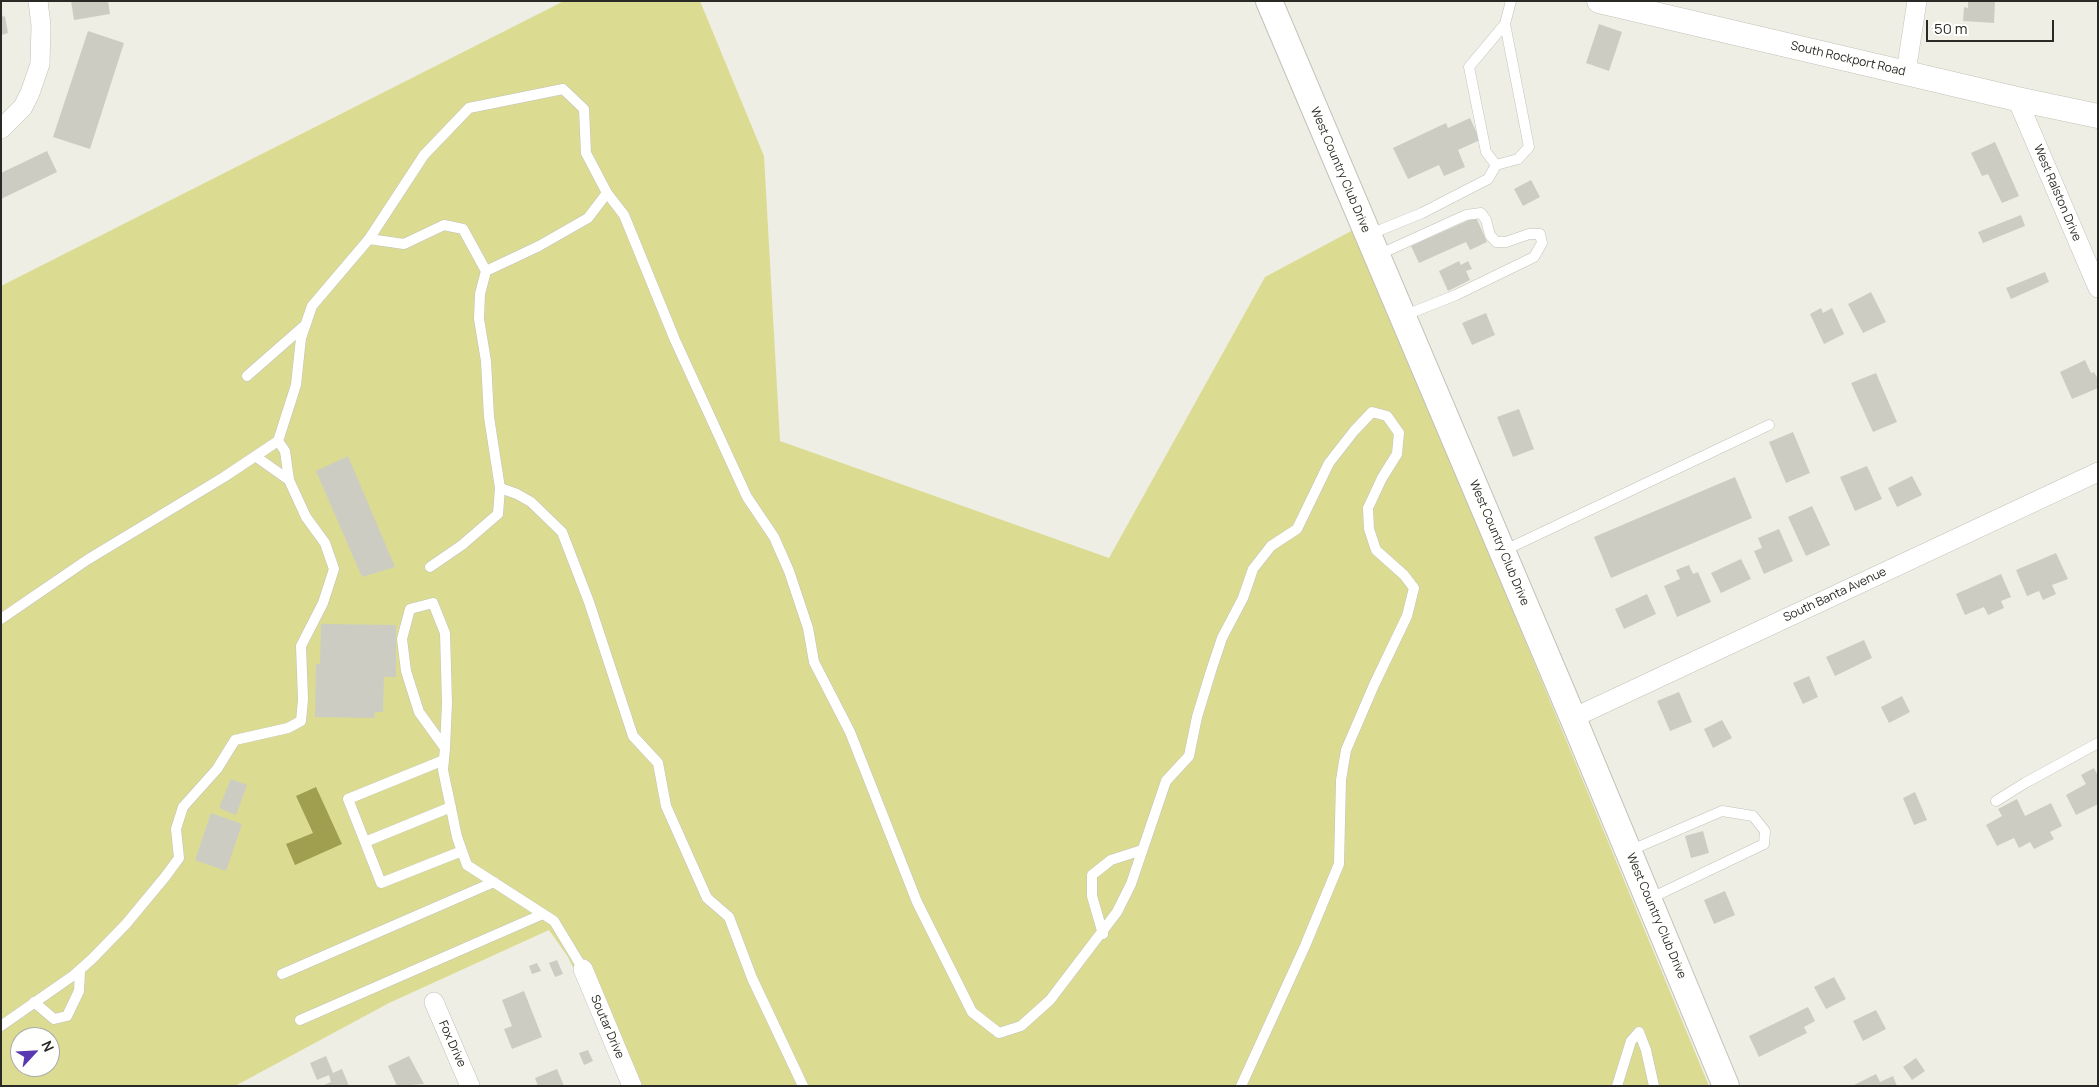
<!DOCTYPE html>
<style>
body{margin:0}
#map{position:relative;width:2099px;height:1087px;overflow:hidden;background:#eeeee5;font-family:Manrope,sans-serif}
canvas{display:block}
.frame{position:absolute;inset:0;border:2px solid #292926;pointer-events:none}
.north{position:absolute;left:10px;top:1027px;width:50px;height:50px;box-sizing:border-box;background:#fffffe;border:1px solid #a9a9a8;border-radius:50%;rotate:65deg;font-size:14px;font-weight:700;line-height:20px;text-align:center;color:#292926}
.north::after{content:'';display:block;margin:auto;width:18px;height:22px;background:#5839b1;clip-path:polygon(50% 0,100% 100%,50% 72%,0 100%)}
.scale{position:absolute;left:1926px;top:20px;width:128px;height:22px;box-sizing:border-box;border:2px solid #292926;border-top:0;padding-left:6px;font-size:15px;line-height:18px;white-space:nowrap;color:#292926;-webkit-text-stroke:4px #fffffe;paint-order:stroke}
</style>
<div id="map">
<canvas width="2099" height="1087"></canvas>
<div class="frame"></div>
<div class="north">N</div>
<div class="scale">50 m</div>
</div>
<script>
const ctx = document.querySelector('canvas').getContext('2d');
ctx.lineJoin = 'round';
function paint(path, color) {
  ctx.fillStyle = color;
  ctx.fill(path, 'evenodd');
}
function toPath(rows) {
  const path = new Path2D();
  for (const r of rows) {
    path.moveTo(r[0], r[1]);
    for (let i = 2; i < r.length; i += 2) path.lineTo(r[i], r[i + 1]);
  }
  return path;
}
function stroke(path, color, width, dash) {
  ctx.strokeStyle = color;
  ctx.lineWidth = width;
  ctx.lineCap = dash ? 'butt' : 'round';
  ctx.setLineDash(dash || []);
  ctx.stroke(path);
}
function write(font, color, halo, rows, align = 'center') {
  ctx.font = font + ' Manrope,sans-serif';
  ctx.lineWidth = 4;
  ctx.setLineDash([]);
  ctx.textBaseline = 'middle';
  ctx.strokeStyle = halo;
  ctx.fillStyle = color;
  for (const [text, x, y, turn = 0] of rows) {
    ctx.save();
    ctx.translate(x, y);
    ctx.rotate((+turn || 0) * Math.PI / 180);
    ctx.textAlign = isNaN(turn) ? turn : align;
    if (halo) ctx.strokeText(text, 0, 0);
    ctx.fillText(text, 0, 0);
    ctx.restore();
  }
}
const green = toPath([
 [564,1,700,1,764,156,780,441,1109,558,1265,277,1355,229,1709,1086,630,1086,568,957,549,930,389,1003,235,1086,1,1086,1,286],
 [20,1037,50,1037,50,1067,20,1067]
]);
const water = toPath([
 [316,787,342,844,295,865,286,844,313,833,296,796]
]);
const building = toPath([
 [71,1,108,1,110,14,74,20],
 [1968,1,1995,1,1994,23,1963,21,1964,7,1968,8],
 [1,12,3,17,5,16,8,33,1,35],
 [1599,24,1622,32,1609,71,1586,63],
 [88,31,124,43,90,149,53,137],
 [1470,118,1480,140,1458,150,1465,167,1444,176,1439,165,1408,179,1393,148,1446,123,1448,128],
 [1995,142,2019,196,2002,203,1988,174,1982,176,1971,153],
 [47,151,57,172,1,199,1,173],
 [1531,180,1540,197,1523,206,1514,189],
 [2021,215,2025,226,1983,243,1978,232],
 [1476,217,1487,242,1470,250,1466,242,1419,263,1411,246],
 [1459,261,1461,265,1468,261,1472,269,1466,271,1470,280,1448,291,1439,271],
 [2045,272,2049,282,2011,299,2006,288],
 [1871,292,1886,322,1863,333,1848,304],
 [1821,308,1823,313,1832,308,1844,334,1824,344,1810,314],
 [1486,313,1495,335,1472,345,1462,323],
 [2085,360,2091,373,2094,372,2098,379,2098,388,2072,399,2060,372],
 [1876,373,1897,422,1873,432,1851,383],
 [1519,409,1534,449,1513,457,1497,417],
 [1793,432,1810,473,1786,483,1769,442],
 [348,456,395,567,362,577,316,471],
 [1867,466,1882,499,1855,511,1840,477],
 [1912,476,1922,495,1897,507,1888,488],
 [1735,477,1752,518,1611,578,1594,537],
 [1812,506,1830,545,1806,556,1788,517],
 [1779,529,1793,561,1764,574,1754,551,1762,548,1758,538],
 [2056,553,2068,579,2052,585,2056,594,2043,600,2039,591,2027,596,2016,570],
 [1741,559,1751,579,1721,593,1711,573],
 [1689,565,1693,574,1698,572,1711,602,1677,617,1664,586,1680,579,1676,570],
 [2001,574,2011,597,2001,601,2004,608,1988,615,1984,607,1965,615,1956,594],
 [1647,594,1656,614,1624,629,1615,609],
 [321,624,396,625,396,677,384,677,383,712,375,712,374,718,315,717,316,664,320,664],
 [1864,640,1872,658,1835,676,1826,657],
 [1809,676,1818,697,1803,704,1793,683],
 [1679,692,1692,722,1670,731,1657,701],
 [1902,696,1910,712,1889,723,1881,707],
 [1722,720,1732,738,1713,748,1704,729],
 [2094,768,2098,776,2098,804,2076,815,2066,795,2086,784,2081,775],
 [231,779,247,785,236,815,219,808],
 [1915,792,1927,820,1914,825,1903,798],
 [2017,799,2025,816,2051,803,2062,826,2050,832,2054,839,2034,849,2030,842,2019,848,2014,838,1997,846,1986,825,2002,816,1998,809],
 [211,813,242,824,226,871,195,860],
 [1703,831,1709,853,1691,858,1685,836],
 [1725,891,1735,915,1714,924,1704,900],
 [557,960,563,974,555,977,549,963],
 [537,963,541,971,532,974,529,966],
 [1834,977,1846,999,1826,1009,1814,987],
 [524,991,542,1037,512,1049,504,1029,512,1026,502,1000],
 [1808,1007,1815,1021,1804,1027,1807,1033,1759,1057,1749,1036],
 [1876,1010,1886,1029,1863,1041,1853,1021],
 [588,1050,593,1061,584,1065,579,1053],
 [326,1056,333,1073,342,1069,349,1086,322,1086,331,1082,329,1075,317,1080,310,1063],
 [409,1056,424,1084,397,1086,388,1066],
 [1916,1058,1925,1071,1912,1080,1903,1067],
 [557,1069,564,1086,538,1086,535,1078],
 [1876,1074,1880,1082,1893,1076,1897,1086,1852,1086]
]);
const service = toPath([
 [1505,24,1469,67,1486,152,1496,165,1518,159,1529,147,1505,24,1511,1],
 [1368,235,1422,213,1488,179,1496,165],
 [1378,255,1466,215,1481,213,1486,220,1490,235,1496,242,1506,242,1529,234,1540,234,1542,243,1534,257,1456,295,1403,316],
 [486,271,539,246,588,218,607,193],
 [247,376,304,326],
 [255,456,289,480],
 [500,488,517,494,531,502,562,532,589,602,633,736,658,763,666,806,707,898,729,917,752,978,803,1086],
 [1503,551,1769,425],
 [430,567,462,545,498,514,500,488,489,417,486,361,479,319,480,294,486,271,463,229,444,225,404,244,369,239,424,155,469,108,563,89,584,109,586,153,607,193,624,215,675,340,747,497,774,537,789,571,808,628,814,662,850,732,917,902,972,1012,999,1033,1021,1026,1050,1000,1117,912,1131,884,1166,781,1189,756,1197,717,1211,671,1222,638,1243,598,1253,569,1271,546,1297,529,1329,463,1354,431,1372,412,1387,416,1399,433,1397,454,1382,478,1368,508,1369,529,1376,550,1404,575,1414,588,1407,616,1374,685,1346,750,1341,780,1339,864,1305,946,1241,1086],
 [1,619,87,560,224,477,278,441,296,385,301,338,312,306,369,239],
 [445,748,419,712,406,671,402,639,410,609,433,603,445,633,447,703,445,748,443,770,457,837,467,865,554,921,583,969],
 [444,760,348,799,365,842,451,807],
 [1996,801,2025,783,2098,743],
 [365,842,381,883,462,851],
 [1629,851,1722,811,1753,816,1765,831,1764,844,1649,899],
 [1103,934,1092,896,1092,875,1111,860,1142,850],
 [282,974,494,882],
 [34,1002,54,1019,67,1016,79,991,80,971],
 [300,1020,543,914],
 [1,1026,74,975,92,959,126,924,165,877,179,858,176,829,183,807,217,769,235,740,288,728,301,721,303,699,301,646,323,603,334,569,325,543,306,517,289,480,285,451,278,441],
 [1617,1086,1631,1041,1639,1032,1646,1050,1654,1086]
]);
const minor = toPath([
 [1906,72,1917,1],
 [2017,99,2098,288],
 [1,129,23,107,30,93,40,64,41,25,38,1],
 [1573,718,2098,472],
 [583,969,632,1086],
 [434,1002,470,1086]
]);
const tertiary = toPath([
 [1599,1,2017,99,2098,116]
]);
const secondary = toPath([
 [1269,1,1573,718,1726,1086]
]);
const streetNames = [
 ["South Rockport Road",1848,59,13],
 ["West Country Club Drive",1340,170,67],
 ["West Ralston Drive",2057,193,67],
 ["West Country Club Drive",1499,543,67],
 ["South Banta Avenue",1835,595,-25],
 ["West Country Club Drive",1656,916,67],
 ["Soutar Drive",607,1027,67],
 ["Fox Drive",452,1044,66]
];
paint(green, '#dbdc92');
paint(water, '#9f9f4f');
paint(building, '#ccccc3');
stroke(service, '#c2c2b9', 11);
stroke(minor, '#c2c2b9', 20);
stroke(tertiary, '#c2c2b9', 25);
stroke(secondary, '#c2c2b9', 28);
stroke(service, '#fff', 10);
stroke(minor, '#fff', 19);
stroke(tertiary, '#fff', 24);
stroke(secondary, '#fff', 26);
write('12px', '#292926', '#fffffe', streetNames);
</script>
